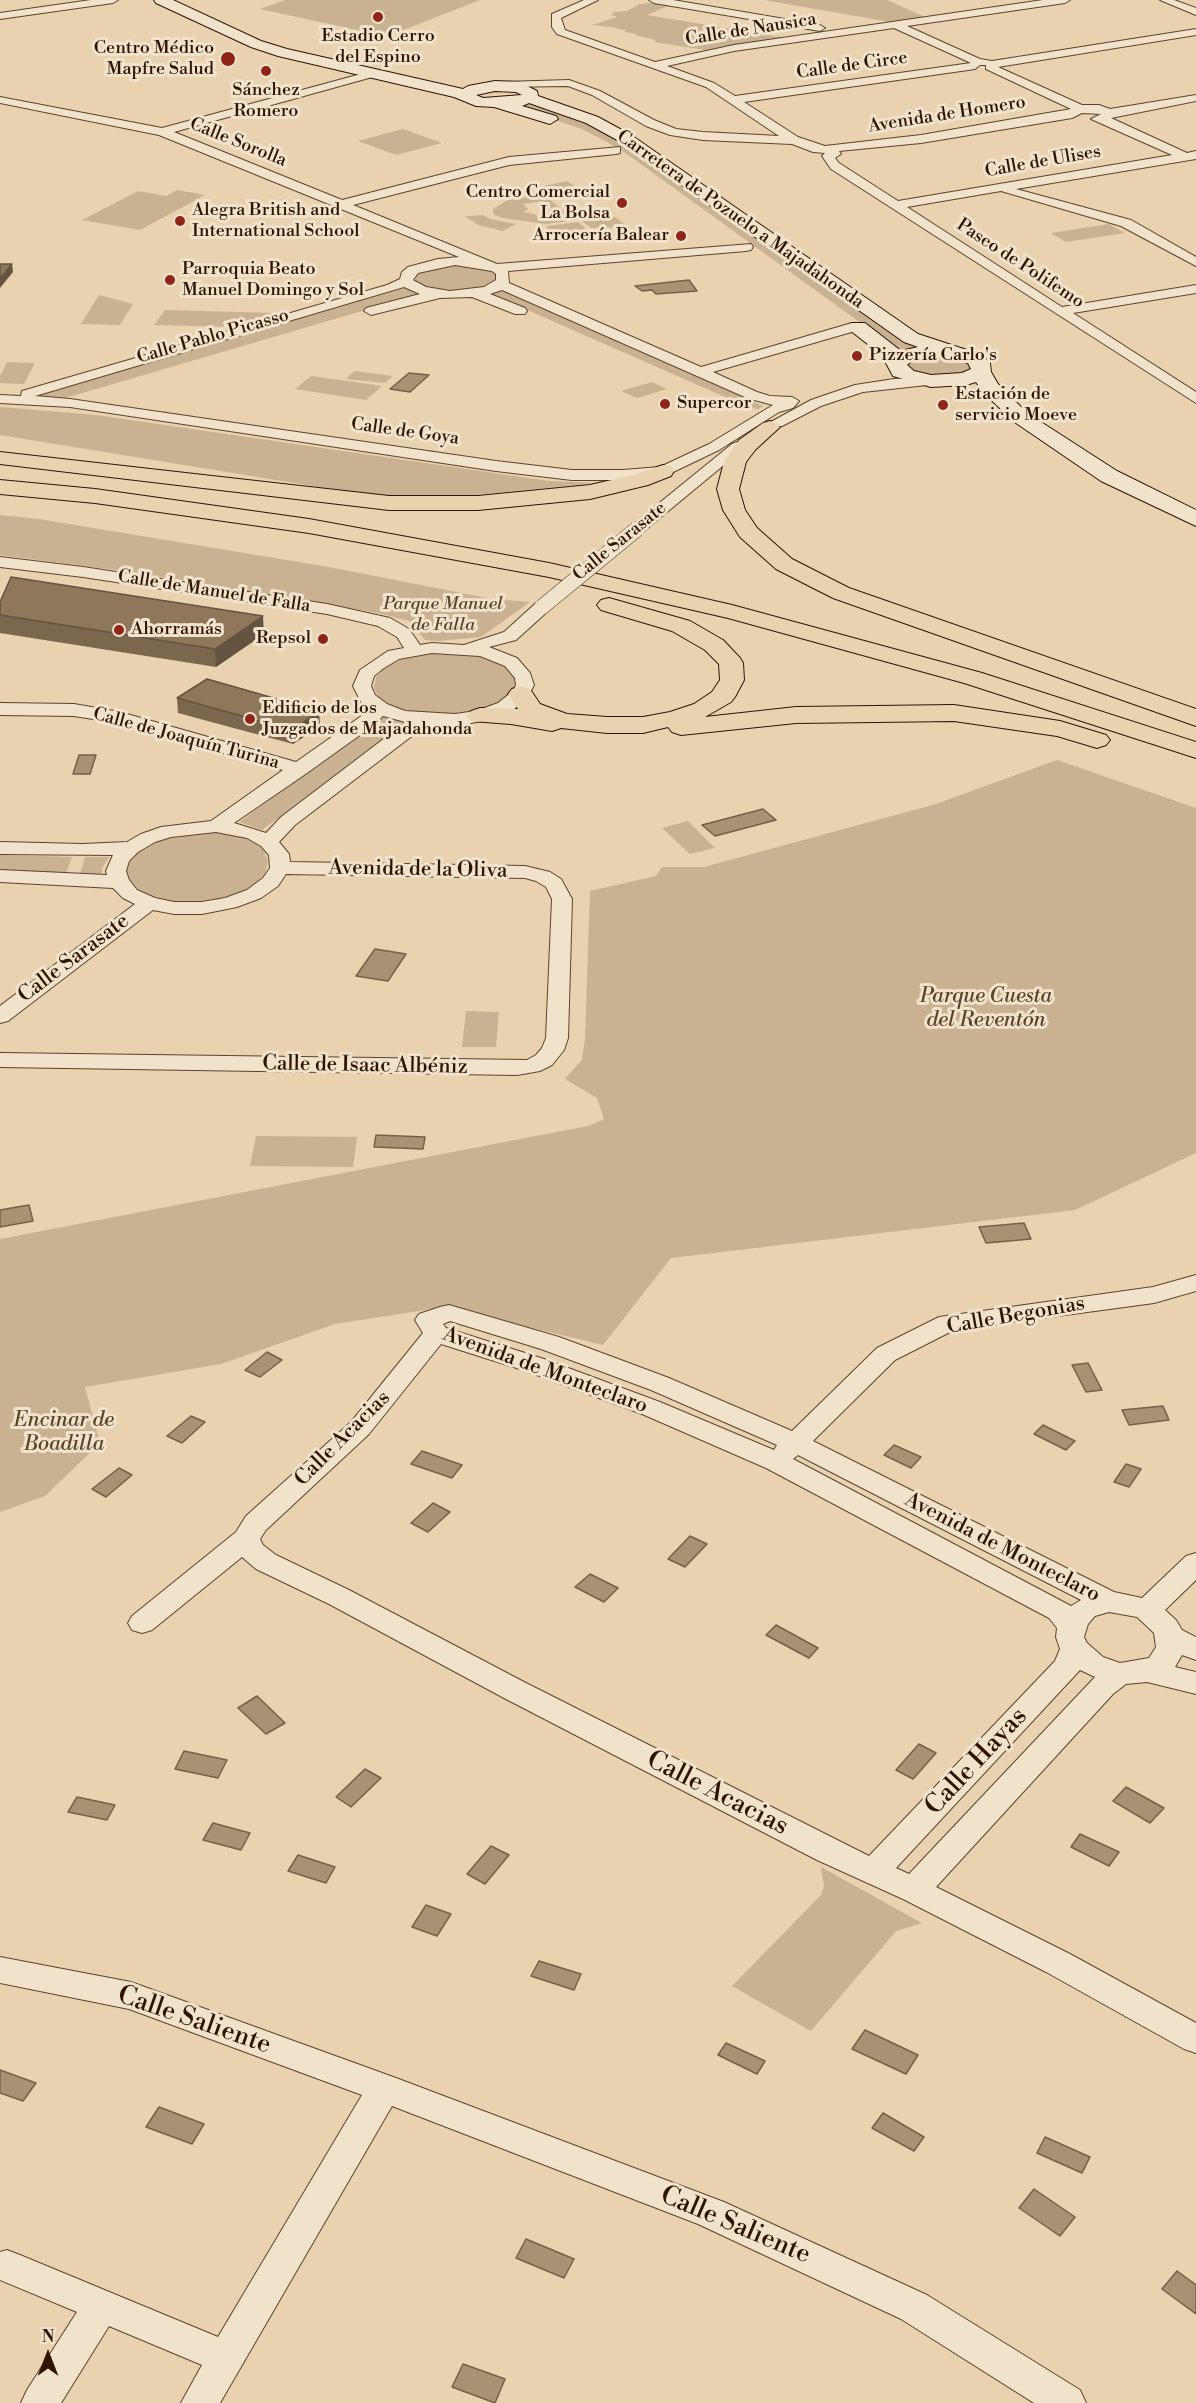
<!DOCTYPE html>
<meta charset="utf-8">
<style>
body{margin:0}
#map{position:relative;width:1196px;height:2403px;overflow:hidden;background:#e8d2af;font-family:"Libre Bodoni",serif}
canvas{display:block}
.north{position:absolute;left:18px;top:2325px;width:60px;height:60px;-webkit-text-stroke:4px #f0e2cb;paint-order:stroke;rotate:0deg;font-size:16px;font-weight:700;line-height:24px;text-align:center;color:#2f1401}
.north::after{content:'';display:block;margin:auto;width:21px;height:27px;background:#2f1401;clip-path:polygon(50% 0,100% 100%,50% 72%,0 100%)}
</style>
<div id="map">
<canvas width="1196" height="2403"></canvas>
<div class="north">N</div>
</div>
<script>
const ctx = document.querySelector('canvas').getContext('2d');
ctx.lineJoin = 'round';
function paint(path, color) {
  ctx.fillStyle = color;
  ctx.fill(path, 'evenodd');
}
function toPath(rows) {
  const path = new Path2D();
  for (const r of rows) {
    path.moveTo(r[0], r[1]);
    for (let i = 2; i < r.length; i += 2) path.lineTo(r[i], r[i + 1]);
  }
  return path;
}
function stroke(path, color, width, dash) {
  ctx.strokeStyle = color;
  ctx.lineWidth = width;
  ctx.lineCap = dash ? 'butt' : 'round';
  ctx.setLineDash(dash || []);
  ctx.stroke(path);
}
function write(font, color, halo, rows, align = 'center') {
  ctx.font = font + ' "Libre Bodoni",serif';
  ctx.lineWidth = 6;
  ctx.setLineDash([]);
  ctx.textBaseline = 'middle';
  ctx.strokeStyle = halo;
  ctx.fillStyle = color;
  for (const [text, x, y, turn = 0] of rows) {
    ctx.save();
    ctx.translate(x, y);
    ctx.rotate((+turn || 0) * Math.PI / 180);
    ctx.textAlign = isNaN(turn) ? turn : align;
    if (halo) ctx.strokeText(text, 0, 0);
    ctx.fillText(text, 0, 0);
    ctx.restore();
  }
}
const green = toPath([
 [285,0,480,0,401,31,375,34,260,9],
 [764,0,887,0,925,17,890,22],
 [651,3,668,6,647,15,786,38,705,50,654,42,656,40,635,35,637,34,625,32,626,30,617,29,618,28,592,25,617,17,611,15,615,13,612,12,627,11,640,4],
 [526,102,583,122,619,140,922,348,901,352,620,149,584,130,514,105],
 [403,129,442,143,396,155,358,141],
 [567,181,591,196,572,198,559,188,556,189,561,192,548,194,539,187],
 [177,190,205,195,140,230,82,220,138,191,166,196],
 [544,195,576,220,546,224,502,218,493,214,493,209,508,200],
 [543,201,559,215,540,218,534,214,523,212,528,209,523,204],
 [483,215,490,219,516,224,503,231,478,225,465,216],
 [615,217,628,227,591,228,582,221],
 [578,222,586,229,548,233,547,226],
 [1109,224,1125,233,1066,242,1051,233],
 [460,265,489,270,496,275,495,281,487,287,464,292,430,290,415,282,416,275,420,272,442,266],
 [405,288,420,294,55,401,36,396],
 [496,291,505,292,763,406,759,409,750,408,491,294],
 [99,295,133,304,120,325,81,324],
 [165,310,275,313,283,314,236,327,154,325],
 [927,356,960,358,970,364,971,370,969,372,945,378,916,373,909,367,909,364,915,359],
 [7,362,35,363,24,384,0,383,0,376],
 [354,371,393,376,385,383,346,379],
 [311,376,382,386,366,400,295,389],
 [652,382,667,389,637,398,621,391],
 [0,407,96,415,549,481,596,483,466,496,393,496,319,487,0,435],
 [0,515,39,519,329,567,492,599,530,602,481,637,438,641,425,640,409,621,378,613,132,572,0,555],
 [440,652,483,656,500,662,511,671,516,681,512,692,501,702,483,710,460,715,412,713,393,707,379,698,374,688,376,677,385,668,399,660],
 [384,716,407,722,262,830,239,822],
 [1057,760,1196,808,1196,1153,1075,1210,671,1258,603,1345,445,1307,335,1324,221,1364,85,1387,100,1443,45,1496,0,1512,0,1239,588,1126,604,1119,597,1098,565,1079,582,1060,585,1039,590,891,656,876,662,867,704,867,936,804],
 [688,821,715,848,690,854,662,828],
 [211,831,233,834,251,840,263,849,268,860,266,872,256,883,240,893,219,899,195,902,171,901,151,896,136,888,127,878,126,866,133,854,147,844,166,836],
 [0,855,72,857,66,873,0,872],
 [85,857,109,857,102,868,102,874,80,873],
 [466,1011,499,1012,496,1047,462,1047],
 [256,1136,357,1137,353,1167,250,1166],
 [821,1867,922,1923,896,1931,811,2031,732,1986,821,1895,824,1886]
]);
const water = toPath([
 [689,280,697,291,656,294,652,290,642,291,635,286,689,280],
 [409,373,429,375,410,392,390,389,409,373],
 [79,755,96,755,90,774,73,774,79,755],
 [763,809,776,820,715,836,702,825,763,809],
 [375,949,406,954,388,981,356,976,375,949],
 [376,1135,425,1137,423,1149,374,1147,376,1135],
 [29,1205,33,1221,0,1227,0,1210,29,1205],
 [1024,1223,1031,1239,986,1243,979,1227,1024,1223],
 [267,1352,282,1360,260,1377,245,1370,267,1352],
 [1088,1363,1102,1390,1086,1392,1072,1365,1088,1363],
 [1163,1406,1169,1420,1129,1425,1122,1410,1163,1406],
 [191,1416,205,1422,182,1443,167,1436,191,1416],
 [1043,1425,1075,1441,1066,1450,1034,1434,1043,1425],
 [894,1445,921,1457,911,1468,884,1455,894,1445],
 [422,1451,462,1465,452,1478,411,1464,422,1451],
 [1126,1464,1141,1469,1129,1487,1114,1482,1126,1464],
 [119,1468,132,1475,106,1497,92,1489,119,1468],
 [433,1503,450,1512,428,1532,411,1523,433,1503],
 [690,1536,707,1544,685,1567,668,1559,690,1536],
 [590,1574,618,1588,604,1602,575,1587,590,1574],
 [776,1625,818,1648,809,1658,766,1635,776,1625],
 [257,1696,285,1723,266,1734,238,1708,257,1696],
 [919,1744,936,1753,913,1779,896,1770,919,1744],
 [184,1751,227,1760,218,1778,175,1769,184,1751],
 [365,1769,381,1778,351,1807,336,1797,365,1769],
 [1126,1787,1164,1808,1150,1823,1113,1801,1126,1787],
 [77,1797,115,1805,107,1820,68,1812,77,1797],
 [213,1823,250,1833,241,1850,203,1840,213,1823],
 [1080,1834,1119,1852,1109,1866,1071,1847,1080,1834],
 [491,1846,509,1855,485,1884,467,1874,491,1846],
 [298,1855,335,1867,326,1883,288,1871,298,1855],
 [426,1905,451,1914,437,1936,412,1927,426,1905],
 [539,1961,581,1974,574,1990,531,1976,539,1961],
 [865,2030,918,2055,906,2074,852,2049,865,2030],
 [726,2043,765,2061,757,2074,718,2055,726,2043],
 [0,2070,36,2083,23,2101,0,2093,0,2070],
 [159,2107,204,2124,192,2144,146,2127,159,2107],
 [883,2113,924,2137,914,2151,872,2128,883,2113],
 [1045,2137,1090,2157,1082,2173,1037,2153,1045,2137],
 [1034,2189,1075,2217,1060,2236,1019,2208,1034,2189],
 [526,2239,574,2259,564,2278,516,2258,526,2239],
 [1177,2271,1196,2285,1196,2314,1162,2289,1177,2271],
 [463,2364,505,2379,495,2403,452,2387,463,2364]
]);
const street = toPath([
 [91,0,118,0,113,3,0,19,0,13,91,0],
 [584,0,598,0,561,18,565,30,655,62,734,45,1043,0,1070,0,1065,3,907,26,980,59,992,61,1196,29,1196,35,998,67,1082,105,1099,105,1110,109,1196,95,1196,101,1111,118,1187,153,1196,151,1196,159,1016,189,1131,220,1196,257,1196,266,1121,226,1001,191,907,207,1062,307,1196,285,1196,293,1073,313,1196,392,1196,403,831,169,822,156,825,153,813,152,792,144,703,140,670,135,646,126,592,95,568,86,499,87,499,83,503,82,569,80,600,91,654,120,676,129,703,132,779,136,706,87,557,34,552,27,552,14,584,0],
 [894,28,971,63,735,96,714,83,667,66,734,51,894,28],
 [980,65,986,65,986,69,1071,109,921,135,825,146,798,137,744,102,975,69,980,65],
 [1082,113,1101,114,1091,119,1172,155,898,201,839,163,835,158,841,154,839,151,921,143,1072,118,1082,113],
 [649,0,673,0,820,25,825,28,820,31,654,3,649,0],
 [1160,0,1174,0,1196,8,1196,15,1160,0],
 [372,71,378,74,376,76,174,132,342,200,509,157,620,147,620,153,616,154,509,165,353,205,497,264,751,244,753,247,751,250,746,251,508,271,509,283,701,367,852,323,862,323,864,326,862,329,713,372,757,392,770,396,792,397,799,401,793,408,779,412,719,450,669,474,623,480,572,480,496,471,70,407,0,403,0,395,21,396,22,391,387,285,400,279,402,272,408,267,438,259,459,257,159,135,0,103,0,97,162,128,372,71],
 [455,265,492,271,496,274,496,280,484,287,450,291,426,287,413,280,418,273,455,265],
 [404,287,420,294,366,308,364,311,371,315,440,298,472,297,515,314,525,314,527,311,525,308,490,294,502,290,747,398,773,405,709,444,660,467,623,470,572,470,496,461,70,399,35,396,404,287],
 [931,377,936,378,938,381,936,384,863,392,821,406,782,426,772,426,769,423,811,400,855,385,894,379,931,377],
 [737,442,742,444,745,447,742,450,643,532,631,532,629,529,631,526,732,444,737,442],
 [0,557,83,567,327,604,390,618,409,629,420,645,432,643,464,645,504,632,536,603,548,603,551,607,548,611,516,640,489,647,517,658,530,673,534,685,527,698,512,711,487,720,455,726,432,726,412,736,295,825,279,842,289,854,290,862,525,866,550,872,561,879,572,899,568,1038,564,1050,552,1065,540,1071,517,1075,0,1067,0,1053,527,1060,536,1055,542,1048,546,1038,552,899,546,887,536,881,525,878,286,874,278,886,261,898,237,907,202,914,174,914,153,910,8,1021,0,1023,0,1006,135,904,123,898,113,888,0,882,0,870,107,875,106,871,113,855,0,854,0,842,83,844,127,842,141,834,161,827,211,821,283,770,118,723,74,716,0,715,0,703,74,704,120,712,296,762,360,717,369,708,361,702,353,686,360,670,388,651,404,648,397,637,378,626,327,614,83,577,0,567,0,557],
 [432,653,480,656,505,666,515,678,516,685,513,691,498,703,476,711,455,714,405,711,387,704,375,695,371,686,374,676,384,668,399,659,432,653],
 [383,716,409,723,398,728,281,817,266,833,234,823,307,773,374,725,383,716],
 [216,832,247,838,261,846,269,855,270,868,263,878,247,890,225,898,202,902,174,902,155,898,137,890,129,880,126,871,129,861,138,852,155,842,171,837,216,832],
 [1196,1275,1196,1291,1154,1303,954,1330,895,1360,813,1441,1114,1592,1142,1598,1186,1556,1196,1553,1196,1580,1165,1610,1176,1620,1182,1630,1196,1637,1196,1660,1182,1655,1175,1667,1196,1672,1196,1694,1147,1682,1126,1684,1113,1694,936,1887,1070,1954,1196,2023,1196,2053,1184,2049,1046,1972,903,1899,817,1860,504,1698,329,1604,256,1569,242,1557,152,1630,142,1633,132,1630,128,1623,132,1616,236,1532,246,1516,351,1422,423,1333,415,1320,419,1314,440,1307,449,1305,559,1337,669,1378,792,1431,877,1348,939,1317,1153,1287,1196,1275],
 [450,1321,541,1349,651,1390,777,1445,774,1450,660,1402,544,1359,446,1328,443,1324,450,1321],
 [441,1344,526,1371,642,1414,766,1468,1049,1618,1057,1628,1056,1637,1060,1649,1055,1661,869,1856,524,1682,349,1590,276,1555,263,1545,260,1539,266,1530,369,1434,441,1344],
 [798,1455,1081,1600,1071,1606,793,1459,798,1455],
 [1109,1612,1137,1617,1154,1633,1156,1647,1149,1658,1120,1663,1103,1657,1087,1643,1084,1637,1088,1624,1095,1616,1109,1612],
 [1080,1670,1095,1677,909,1874,896,1868,1080,1670],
 [0,1957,131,1982,396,2078,724,2202,927,2295,1080,2390,1086,2403,1034,2403,901,2319,698,2224,392,2106,220,2403,181,2403,202,2365,109,2326,61,2403,21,2403,27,2390,77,2312,0,2280,0,2252,7,2250,20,2255,218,2337,362,2095,129,2009,0,1983,0,1957]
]);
const secondary = toPath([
 [154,0,173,0,261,41,287,49,463,89,468,86,495,81,519,82,537,91,538,96,598,117,631,135,918,334,982,355,990,363,991,372,998,384,1027,413,1117,471,1196,510,1196,526,1101,481,1013,421,982,391,976,382,966,385,931,387,893,376,886,363,888,360,851,331,848,327,851,323,865,323,901,351,918,347,904,342,619,141,586,123,529,103,522,106,556,116,558,119,550,124,494,107,476,106,454,97,278,56,251,47,156,3,154,0],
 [495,91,516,92,522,95,483,98,476,95,495,91],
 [931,357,955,359,968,363,971,369,962,373,931,375,914,371,907,365,913,360,931,357]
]);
const highway = toPath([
 [770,421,777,423,780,427,755,450,746,462,739,489,745,510,757,528,792,559,849,588,1196,709,1196,726,833,598,776,569,740,537,723,510,717,489,724,462,739,440,763,423,770,421],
 [0,452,389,496,478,496,590,485,633,475,663,465,671,466,674,471,671,476,648,485,590,499,478,510,389,510,0,464,0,452],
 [0,480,95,489,309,519,549,563,732,605,982,673,1196,742,1196,758,964,683,728,618,549,577,309,533,95,503,0,494,0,480],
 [609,598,690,621,723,640,740,658,743,663,744,680,735,697,731,702,705,717,796,707,954,705,1060,721,1106,735,1110,740,1106,745,1097,748,1057,736,954,721,796,723,681,735,672,732,668,727,643,733,607,733,561,728,552,731,511,724,471,721,467,716,471,711,480,708,518,709,508,694,512,689,521,686,530,689,540,704,567,714,607,717,643,717,670,712,694,704,712,692,720,680,719,664,705,650,672,631,601,610,597,605,601,600,609,598]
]);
const streetBridge = toPath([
 [542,607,637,529]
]);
const wall = toPath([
 [0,602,264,634,216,667,0,633],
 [177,698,320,726,293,744,178,713]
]);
const shadedWall = toPath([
 [12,264,13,272,0,288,0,279],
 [263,616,264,634,216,667,215,649],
 [319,711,320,726,293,744,292,730]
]);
const building = toPath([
 [0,264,12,264,0,279,0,264],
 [11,577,263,616,215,649,0,615,0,602,11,577],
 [207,679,319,711,292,730,177,698,207,679]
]);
const markers = [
 [378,17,6,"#8f2418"],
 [228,59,8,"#8f2418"],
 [266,71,6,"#8f2418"],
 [622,203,6,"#8f2418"],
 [180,221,6,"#8f2418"],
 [681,236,6,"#8f2418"],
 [170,280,6,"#8f2418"],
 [857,356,6,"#8f2418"],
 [665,404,6,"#8f2418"],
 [943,405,6,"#8f2418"],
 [119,630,6,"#8f2418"],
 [323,639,6,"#8f2418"],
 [250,719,6,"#8f2418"]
];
const farStreetnames = [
 ["Calle de Nausica",751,30,-9],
 ["Calle de Circe",852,66,-8],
 ["Avenida de Homero",947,115,-9],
 ["Calle Sorolla",238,143,22],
 ["Calle de Ulises",1043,162,-10],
 ["Carretera de Pozuelo a Majadahonda",740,220,35],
 ["Paseo de Polifemo",1020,264,33],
 ["Calle Pablo Picasso",213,337,-16],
 ["Calle de Goya",405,432,8],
 ["Calle Sarasate",620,542,-39],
 ["Calle de Manuel de Falla",214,592,9],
 ["Calle de Joaquín Turina",186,739,15]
];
const farPoinames = [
 ["Estadio Cerro",378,37,"center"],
 ["del Espino",378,58,"center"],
 ["Centro Médico",214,49,"right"],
 ["Mapfre Salud",214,70,"right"],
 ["Sánchez",266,91,"center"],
 ["Romero",266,112,"center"],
 ["Centro Comercial",610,193,"right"],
 ["La Bolsa",610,214,"right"],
 ["Alegra British and",192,211],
 ["International School",192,232],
 ["Arrocería Balear",669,236,"right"],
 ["Parroquia Beato",182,270],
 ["Manuel Domingo y Sol",182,291],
 ["Pizzería Carlo's",869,356],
 ["Estación de",955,395],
 ["servicio Moeve",955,416],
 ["Supercor",677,404],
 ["Ahorramás",131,630],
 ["Repsol",311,639,"right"],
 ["Edificio de los",262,709],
 ["Juzgados de Majadahonda",262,730]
];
const farParknames = [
 ["Parque Manuel",443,605],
 ["de Falla",443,626]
];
const streetNames = [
 ["Avenida de la Oliva",418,870,1],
 ["Calle Sarasate",74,959,-37],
 ["Calle de Isaac Albéniz",365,1066,1],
 ["Calle Begonias",1016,1316,-10],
 ["Avenida de Monteclaro",545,1371,20],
 ["Calle Acacias",343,1439,-45],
 ["Avenida de Monteclaro",1002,1548,27]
];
const parkNames = [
 ["Parque Cuesta",986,997],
 ["del Reventón",986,1021],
 ["Encinar de",64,1421],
 ["Boadilla",64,1445]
];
const nearStreetnames = [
 ["Calle Hayas",977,1762,-47],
 ["Calle Acacias",717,1794,27],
 ["Calle Saliente",194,2021,19],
 ["Calle Saliente",735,2226,23]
];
paint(green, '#c9b291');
paint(water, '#a99174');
stroke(water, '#785f46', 1.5);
stroke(street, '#5d442c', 2);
stroke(secondary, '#2f1401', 2);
stroke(highway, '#2f1401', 2);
paint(street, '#f0e2cb');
paint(secondary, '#f0e2cb');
paint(highway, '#e8d2af');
stroke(streetBridge, '#5d442c', 16, []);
stroke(streetBridge, '#f0e2cb', 15);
paint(wall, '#7b664e');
paint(shadedWall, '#645340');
paint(building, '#8f775b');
stroke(building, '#645340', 1.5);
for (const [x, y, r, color] of markers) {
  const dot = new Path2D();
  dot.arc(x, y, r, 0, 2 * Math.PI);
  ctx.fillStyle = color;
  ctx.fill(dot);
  stroke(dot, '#f0e2cb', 2);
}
write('18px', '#2f1401', '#f0e2cb', farStreetnames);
write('18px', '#2f1401', '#f0e2cb', farPoinames, 'left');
write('italic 18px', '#5d432c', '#f0e2cb', farParknames);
write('21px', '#2f1401', '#f0e2cb', streetNames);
write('italic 21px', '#5d432c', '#f0e2cb', parkNames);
write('26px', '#2f1401', '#f0e2cb', nearStreetnames);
</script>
